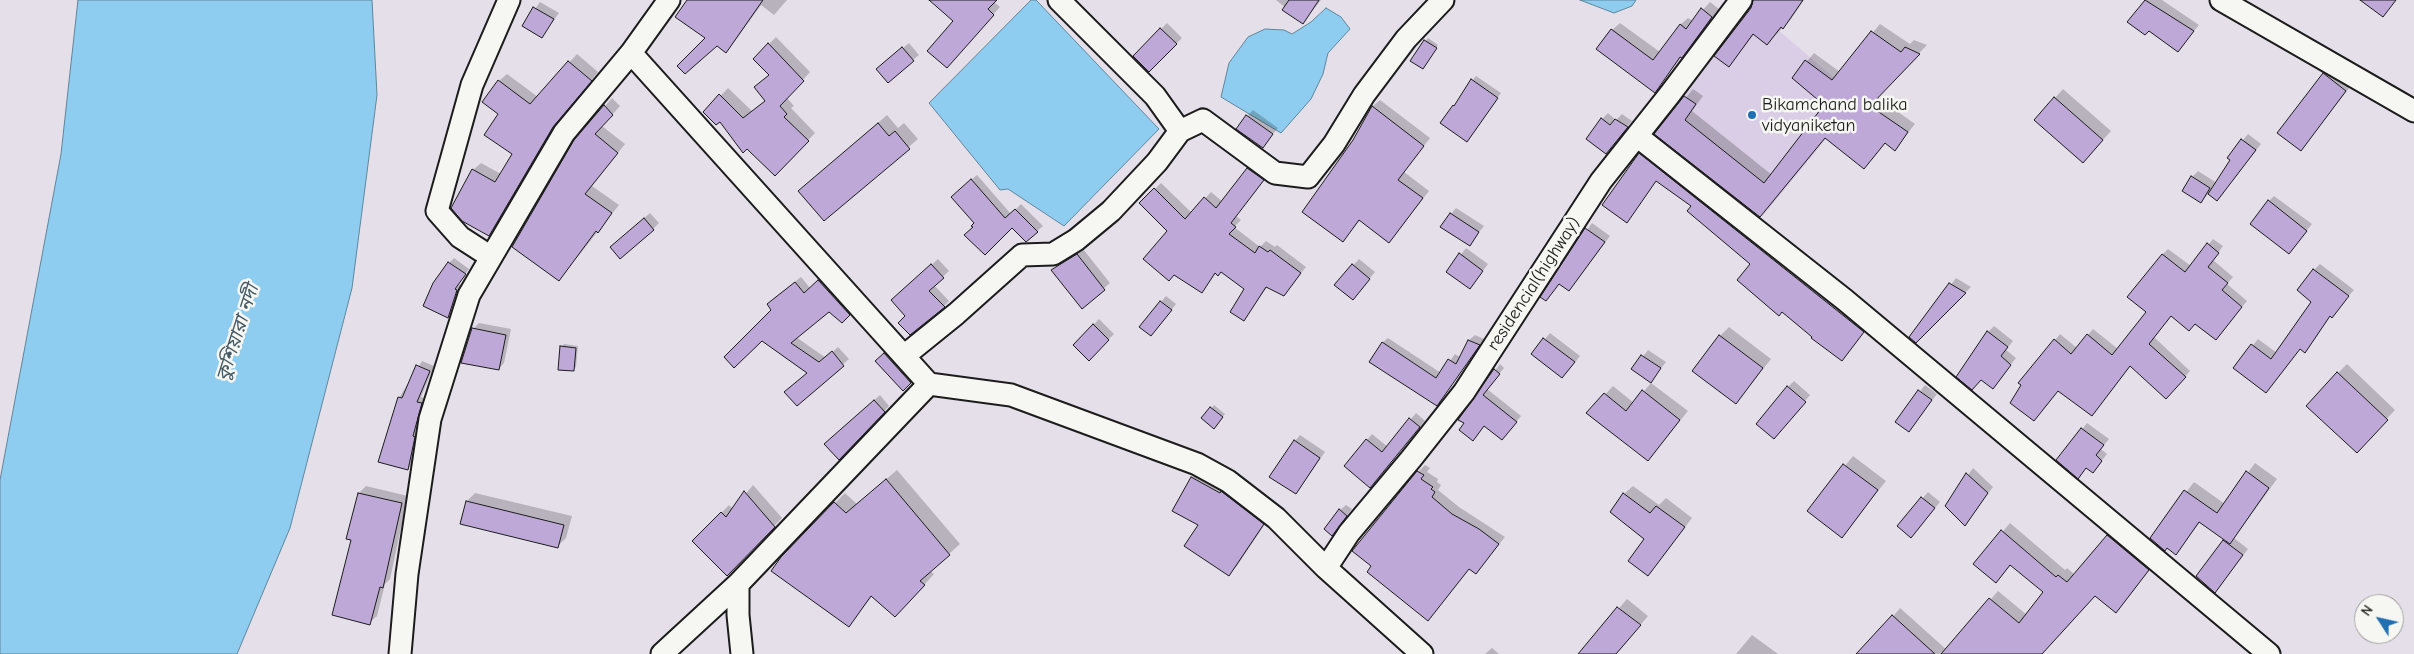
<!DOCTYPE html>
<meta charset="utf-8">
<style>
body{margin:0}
#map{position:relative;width:2414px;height:654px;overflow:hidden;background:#e5dfea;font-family:"Comic Neue",sans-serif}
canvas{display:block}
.north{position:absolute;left:2354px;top:594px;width:50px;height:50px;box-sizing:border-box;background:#f6f6f2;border:1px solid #9f9f9c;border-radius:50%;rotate:305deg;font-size:14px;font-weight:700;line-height:20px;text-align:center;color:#1c1c1c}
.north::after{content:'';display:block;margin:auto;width:18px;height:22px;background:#1f6fb2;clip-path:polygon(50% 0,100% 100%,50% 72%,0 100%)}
</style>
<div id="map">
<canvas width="2414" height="654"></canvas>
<div class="north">N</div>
</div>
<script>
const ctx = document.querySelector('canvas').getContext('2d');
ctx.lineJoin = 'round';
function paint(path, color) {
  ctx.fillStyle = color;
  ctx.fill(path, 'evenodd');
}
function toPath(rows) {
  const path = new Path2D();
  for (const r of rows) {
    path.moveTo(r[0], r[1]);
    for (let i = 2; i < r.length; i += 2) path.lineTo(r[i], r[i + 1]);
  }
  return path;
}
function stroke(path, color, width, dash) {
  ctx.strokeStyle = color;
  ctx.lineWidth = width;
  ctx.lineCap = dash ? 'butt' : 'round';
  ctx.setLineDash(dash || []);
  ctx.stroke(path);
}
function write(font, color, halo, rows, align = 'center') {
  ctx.font = font + ' "Comic Neue","Noto Sans Bengali",sans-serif';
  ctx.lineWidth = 5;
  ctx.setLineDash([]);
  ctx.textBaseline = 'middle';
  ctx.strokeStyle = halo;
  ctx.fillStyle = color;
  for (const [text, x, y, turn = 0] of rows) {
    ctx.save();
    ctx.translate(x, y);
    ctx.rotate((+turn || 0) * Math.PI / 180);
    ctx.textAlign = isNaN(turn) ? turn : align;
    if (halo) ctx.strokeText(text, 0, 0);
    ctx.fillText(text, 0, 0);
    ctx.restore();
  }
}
const built = toPath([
 [1743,4,1784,35,1859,99,1763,216,1647,130]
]);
const water = toPath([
 [78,0,372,0,377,95,352,288,290,528,237,654,0,654,0,480,61,154,78,0],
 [1031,0,1036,0,1159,129,1064,226,1008,189,1000,190,929,103,1031,0],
 [1580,0,1636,0,1632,6,1614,13,1580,0],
 [1326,8,1341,17,1350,29,1328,53,1323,74,1311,99,1281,133,1221,97,1229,63,1248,37,1265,29,1284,30,1292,34,1311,22,1326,8]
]);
const shadow = toPath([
 [688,0,787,0,774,15,761,5,735,41,726,51,707,38],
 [931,0,996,0,994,2,1000,7,953,60,955,21],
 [1276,0,1321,0,1303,22],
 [1761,0,1804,0,1791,19,1767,44,1754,34,1729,66],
 [2147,0,2162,0,2199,25,2178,51,2149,29,2129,22],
 [540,2,559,13,542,37,524,25],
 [1710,2,1719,9,1655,91,1612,30,1620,23,1660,52,1680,25,1688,18,1693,21],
 [1167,23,1182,38,1149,71,1135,56],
 [1880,24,1910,44,1914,40,1927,45,1877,97,1915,124,1895,149,1886,142,1864,168,1826,137,1768,208,1656,134,1693,89,1703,96,1692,111,1772,175,1825,104,1793,78,1814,53,1840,72],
 [776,37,810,72,787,98,794,106,791,108,815,133,775,174,720,120,705,112,728,88,752,111,766,100,756,87,770,74,755,58],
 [1428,38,1438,45,1425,65,1412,61],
 [909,43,919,55,913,60,884,64],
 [577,54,598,72,560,118,496,227,489,234,473,170,481,163,501,174,513,154,500,114,499,81,507,74,538,97],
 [2332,65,2354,82,2301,149,2324,74],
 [1476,76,1501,93,1467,140,1442,122],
 [2063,89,2111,131,2092,152,2055,98],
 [612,98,620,106,602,126,625,144,592,186,619,205,559,280,513,247,605,106],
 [1380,100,1430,138,1404,172,1429,191,1389,242,1360,220,1343,240,1354,140,1373,106],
 [1253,110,1278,128,1262,147,1247,116],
 [1608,113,1616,120,1622,114,1632,121,1606,152,1602,119],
 [887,115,898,128,904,123,918,139,824,219,800,191],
 [2248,134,2261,144,2217,199,2209,193,2201,202,2192,177,2198,171,2217,183,2232,160,2229,157],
 [1645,149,1869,326,1842,359,1752,264,1693,206,1657,180,1626,221,1640,154],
 [1254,163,1269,174,1236,216,1241,220,1234,227,1260,247,1266,241,1275,247,1277,245,1306,267,1283,295,1268,286,1244,319,1246,289,1221,271,1216,273,1202,292,1169,230,1141,203,1161,183,1192,213,1211,192,1223,202],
 [977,175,1011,214,1021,204,1043,226,1026,241,1012,227,974,227,975,223,958,191],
 [2274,196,2312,224,2294,246,2269,201],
 [1456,208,1484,226,1469,245,1451,214],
 [650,213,659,223,653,229,617,242],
 [1592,223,1610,236,1574,284,1559,283,1542,297],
 [2213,239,2223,246,2213,260,2233,277,2227,284,2247,301,2221,332,2172,315,2154,337,2190,371,2172,391,2131,365,2097,409,2055,340,2060,334,2077,348,2093,329,2118,349,2148,312,2129,297,2163,254,2168,249,2191,266],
 [1466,248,1488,264,1470,288,1448,272],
 [1083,249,1110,283,1082,307,1053,271],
 [454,258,469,269,458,284,462,285,453,312,448,317,449,263],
 [938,259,949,271,934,285,949,301,944,306,906,316,898,295],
 [1359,259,1375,272,1358,293,1336,284],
 [2320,264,2354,290,2331,315,2310,346,2305,351,2300,348,2266,392,2235,368,2258,339,2277,353,2313,301,2314,270],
 [825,275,855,309,842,321,829,310,796,337,826,358,838,347,849,359,797,405,809,372,761,339,773,310,774,298,801,277,810,288],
 [1956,278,1971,287,1916,341,1911,337],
 [1166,296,1176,304,1157,329,1161,302],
 [1099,319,1114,334,1089,359,1074,345],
 [479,323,511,329,504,363,499,369,473,329],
 [1994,326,2013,341,2006,350,2016,358,1993,387,1988,332],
 [1729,327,1771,359,1736,403,1720,336],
 [1550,333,1580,356,1568,371,1533,353],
 [1475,335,1484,339,1437,404,1382,343,1388,338,1441,373,1455,354,1461,358,1469,340],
 [564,344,578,346,576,367,573,369,561,347],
 [890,348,916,376,903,389,877,361],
 [1648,350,1666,362,1651,381,1633,369],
 [422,361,434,366,421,397,426,398,417,431,419,432,413,463,408,469,399,398],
 [1500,364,1504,368,1487,389,1521,416,1507,433,1485,425,1478,434,1460,419],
 [2347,364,2395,410,2365,442,2338,373],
 [1794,381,1810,395,1780,432,1788,387],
 [1651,383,1688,411,1648,460,1588,413,1613,386,1634,403],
 [1925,385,1937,394,1909,431,1897,422],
 [880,395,889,406,840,458,832,438],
 [1214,405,1225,414,1216,425,1203,418],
 [1416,413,1425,421,1376,481,1367,440,1372,434,1388,447],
 [2087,423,2109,439,2101,449,2107,454,2093,472,2087,467,2078,477,2058,460],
 [1300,435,1325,452,1296,493,1295,441],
 [1853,456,1886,481,1842,536,1808,511],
 [2255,463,2277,479,2234,538,2248,549,2215,591,2225,539,2200,522,2176,553,2151,538,2194,482,2225,504],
 [1425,465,1430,468,1427,472,1438,479,1437,482,1441,485,1438,490,1459,507,1505,537,1476,573,1470,568,1434,612,1418,472],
 [1973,468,1993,487,1965,524,1946,506],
 [1201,469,1271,515,1237,566,1229,574,1200,525,1173,510,1192,477],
 [897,470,960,544,930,571,934,574,905,606,873,595,849,625,782,557,845,493,857,504],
 [753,485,782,518,727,574,694,541,729,505,733,509],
 [366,486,408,496,390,579,385,584,377,616,369,623,352,539,359,493],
 [1633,486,1659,505,1666,498,1692,518,1648,575,1646,539,1624,494],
 [1928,492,1940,502,1911,536,1899,526],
 [475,493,572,516,566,538,557,547,467,501],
 [1346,505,1352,509,1332,534,1340,510],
 [2010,523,2065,570,2067,568,2075,575,2116,528,2156,562,2123,603,2095,595,2041,654,1862,654,1900,608,1947,650,1998,591,2027,615,2045,592,2011,565,1996,581,1975,564],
 [1627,599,1648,616,1616,654,1580,654],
 [1752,635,1778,654,1736,654],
 [1492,648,1499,654,1485,654]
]);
const building = toPath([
 [687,0,763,0,726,53,717,46,685,74,677,66,705,38,675,17,687,0],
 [929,0,997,0,988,9,994,15,947,68,927,51,953,21,929,0],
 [1289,0,1319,0,1303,24,1282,10,1289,0],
 [1753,0,1803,0,1783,29,1781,27,1767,45,1753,34,1729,67,1714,56,1751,8,1753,0],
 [2145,0,2194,31,2178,52,2149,31,2145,35,2127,22,2145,0],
 [2360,0,2396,0,2383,17,2360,0],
 [533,7,554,19,542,38,522,26,533,7],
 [1701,8,1712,17,1682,58,1680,57,1655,93,1596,49,1611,29,1653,60,1680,24,1686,29,1701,8],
 [1160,28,1177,44,1149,72,1133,56,1160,28],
 [1871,31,1901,52,1905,47,1920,54,1870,106,1908,132,1895,151,1885,143,1864,169,1825,138,1760,217,1654,134,1684,96,1696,104,1685,120,1764,183,1824,105,1792,78,1805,60,1832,80,1871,31],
 [1424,40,1437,48,1423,69,1410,61,1424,40],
 [768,43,804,81,780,106,787,114,784,117,809,141,775,176,747,149,743,153,720,122,716,125,703,112,719,94,743,118,765,101,754,87,769,75,753,59,768,43],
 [902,47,914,61,888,83,876,69,902,47],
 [568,61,592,81,553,127,489,236,462,221,451,208,472,169,495,182,512,154,484,135,498,114,482,102,498,80,530,104,568,61],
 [2323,73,2346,91,2301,151,2277,133,2323,73],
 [1471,79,1498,98,1467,142,1440,123,1453,105,1454,106,1471,79],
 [2054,97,2103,140,2083,163,2034,120,2054,97],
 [604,105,613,115,595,134,618,153,585,194,612,213,598,233,596,231,559,281,512,247,574,140,604,105],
 [1372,106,1424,146,1398,180,1423,198,1389,243,1359,220,1343,242,1302,212,1353,140,1372,106],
 [1246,115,1273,134,1263,148,1236,129,1246,115],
 [1601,118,1610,125,1615,119,1628,127,1606,154,1586,139,1601,118],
 [878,123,889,136,895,131,910,149,824,221,798,191,878,123],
 [2241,139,2256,150,2217,201,2208,194,2230,160,2227,158,2241,139],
 [1639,153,1864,332,1842,361,1811,338,1812,337,1782,312,1779,316,1737,280,1750,264,1687,211,1691,206,1656,181,1627,223,1602,205,1639,153],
 [1247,168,1264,180,1231,223,1236,227,1229,234,1255,253,1259,246,1268,252,1270,250,1301,273,1284,296,1266,287,1244,321,1230,312,1244,289,1221,272,1218,276,1215,273,1202,293,1174,275,1169,281,1143,259,1167,231,1139,203,1154,188,1185,219,1204,197,1216,208,1247,168],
 [2191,176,2210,188,2201,203,2182,191,2191,176],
 [971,179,1005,218,1015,209,1038,232,1026,242,1012,228,985,255,964,235,973,227,971,226,974,223,951,197,971,179],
 [2268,200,2307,231,2289,254,2250,224,2268,200],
 [1450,213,1479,232,1470,246,1440,227,1450,213],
 [644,218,654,230,620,259,610,247,644,218],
 [1585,228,1605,242,1569,291,1559,284,1546,301,1540,297,1585,228],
 [2207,243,2219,253,2208,267,2228,283,2222,290,2242,307,2216,340,2195,324,2189,331,2171,316,2149,344,2186,377,2166,399,2130,366,2092,416,2058,391,2034,421,2010,403,2021,385,2018,383,2054,339,2071,354,2087,334,2112,355,2146,312,2127,297,2162,254,2185,272,2207,243],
 [1459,253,1483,271,1470,289,1446,272,1459,253],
 [1077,254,1105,290,1082,309,1051,270,1077,254],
 [448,262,466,274,455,289,457,290,448,318,423,306,433,283,448,262],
 [931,264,944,278,929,291,945,307,910,335,898,323,905,316,891,300,931,264],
 [1352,264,1370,279,1353,300,1334,285,1352,264],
 [2313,269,2349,296,2332,318,2330,316,2305,353,2300,349,2266,393,2233,368,2251,344,2271,359,2311,302,2297,290,2313,269],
 [818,280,850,315,842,323,829,312,791,343,819,362,832,351,844,366,797,406,784,392,807,373,762,341,734,368,724,357,771,310,767,304,795,282,804,293,818,280],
 [1949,283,1966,293,1916,343,1909,337,1949,283],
 [1160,301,1172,310,1151,336,1139,327,1160,301],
 [1093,324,1109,340,1089,361,1073,345,1093,324],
 [472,328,506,335,499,370,461,363,472,328],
 [1987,331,2008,347,2001,356,2011,365,1993,389,1981,380,1972,390,1956,377,1987,331],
 [1719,335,1763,368,1736,404,1692,371,1719,335],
 [1543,338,1575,362,1562,378,1531,354,1543,338],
 [1468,340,1480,345,1437,406,1369,362,1382,342,1436,378,1448,359,1456,364,1468,340],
 [560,346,576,348,574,371,558,370,560,346],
 [884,353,911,383,903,391,875,361,884,353],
 [1641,355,1661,368,1651,383,1631,369,1641,355],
 [416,365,430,371,417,402,422,403,413,436,415,437,408,470,378,462,398,397,402,398,416,365],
 [1494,369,1500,374,1483,395,1517,422,1502,440,1484,426,1473,441,1459,430,1464,423,1458,420,1494,369],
 [2337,372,2388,420,2357,453,2306,406,2337,372],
 [1787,386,1806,402,1774,439,1756,424,1787,386],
 [1642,390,1680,420,1648,461,1586,413,1604,393,1626,411,1642,390],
 [1918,390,1932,400,1909,432,1895,422,1918,390],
 [874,400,885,412,839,460,824,444,874,400],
 [1210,407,1223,417,1214,429,1201,418,1210,407],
 [1409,418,1420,427,1370,488,1344,466,1366,439,1382,452,1409,418],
 [2081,428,2104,445,2096,455,2102,461,2093,473,2086,468,2078,479,2056,460,2081,428],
 [1294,440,1320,458,1296,494,1269,477,1294,440],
 [1843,464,1878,490,1842,538,1807,511,1843,464],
 [1417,471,1424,475,1421,479,1433,487,1431,489,1435,492,1432,497,1452,514,1479,529,1499,544,1476,574,1469,569,1428,621,1367,572,1371,566,1352,551,1417,471],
 [2246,471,2269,488,2230,544,2199,522,2176,555,2167,548,2165,551,2150,538,2184,490,2217,513,2246,471],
 [1966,473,1988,493,1965,526,1945,506,1966,473],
 [1191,477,1220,493,1221,491,1264,524,1229,576,1184,546,1198,525,1172,511,1191,477],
 [886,479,950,555,920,581,925,585,895,617,871,596,849,627,771,571,781,557,834,502,846,513,886,479],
 [744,491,775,527,727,576,692,541,721,512,726,517,744,491],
 [358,493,402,503,383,588,380,587,370,625,332,615,351,540,346,539,358,493],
 [1623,493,1650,513,1656,506,1685,527,1648,576,1628,561,1644,539,1610,512,1623,493],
 [1921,497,1935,508,1911,538,1897,526,1921,497],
 [466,501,564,525,558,548,460,524,466,501],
 [1339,509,1347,516,1332,536,1324,529,1339,509],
 [2001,530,2056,577,2058,575,2067,582,2107,535,2149,570,2116,613,2095,596,2042,654,1941,654,1989,598,2019,623,2043,592,2010,565,1996,583,1973,564,2001,530],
 [2223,540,2243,555,2215,593,2196,576,2223,540],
 [1617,607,1641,625,1616,654,1578,654,1617,607],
 [1892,615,1935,654,1856,654,1892,615]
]);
const minor = toPath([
 [1059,0,1155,96,1180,131],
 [2221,0,2414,111],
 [631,53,929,384],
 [1637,136,1845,300,2269,654],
 [491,257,460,237,437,211,472,85,509,0],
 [904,356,956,314,1022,255,1053,254,1076,240,1111,211,1157,162,1180,131,1203,120,1275,173,1308,177,1334,144,1364,95,1406,39,1443,0],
 [1326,568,1349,533,1411,459,1464,392,1601,181,1670,94,1741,0],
 [738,584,738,615,742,654],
 [400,654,407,574,430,419,469,295,564,133,631,53,669,0],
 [662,654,738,584,929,384,1011,395,1197,464,1228,481,1276,518,1326,568,1422,654]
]);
const markers = [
 [1752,115,5,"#1f6fb2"]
];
const poiNames = [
 ["Bikamchand balika",1762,105],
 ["vidyaniketan",1762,126]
];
const streetNames = [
 ["residencial(highway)",1534,284,-57]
];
const waterNames = [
 ["কুশিয়ারা নদী",238,333,-72]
];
paint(built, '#d9cee5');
paint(water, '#8ecdef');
stroke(water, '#60869b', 1);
paint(shadow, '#0003');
paint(building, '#bda8d8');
stroke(building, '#1c1c1c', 1);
stroke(minor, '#1c1c1c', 25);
stroke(minor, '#f6f6f2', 21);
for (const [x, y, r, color] of markers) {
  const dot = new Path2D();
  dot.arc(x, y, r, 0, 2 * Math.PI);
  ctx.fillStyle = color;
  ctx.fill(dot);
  stroke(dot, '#f6f6f2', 2);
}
write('18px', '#1c1c1c', '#f6f6f2', poiNames, 'left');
write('18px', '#1c1c1c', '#f6f6f2', streetNames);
write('italic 19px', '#445a66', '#f6f6f2', waterNames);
</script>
